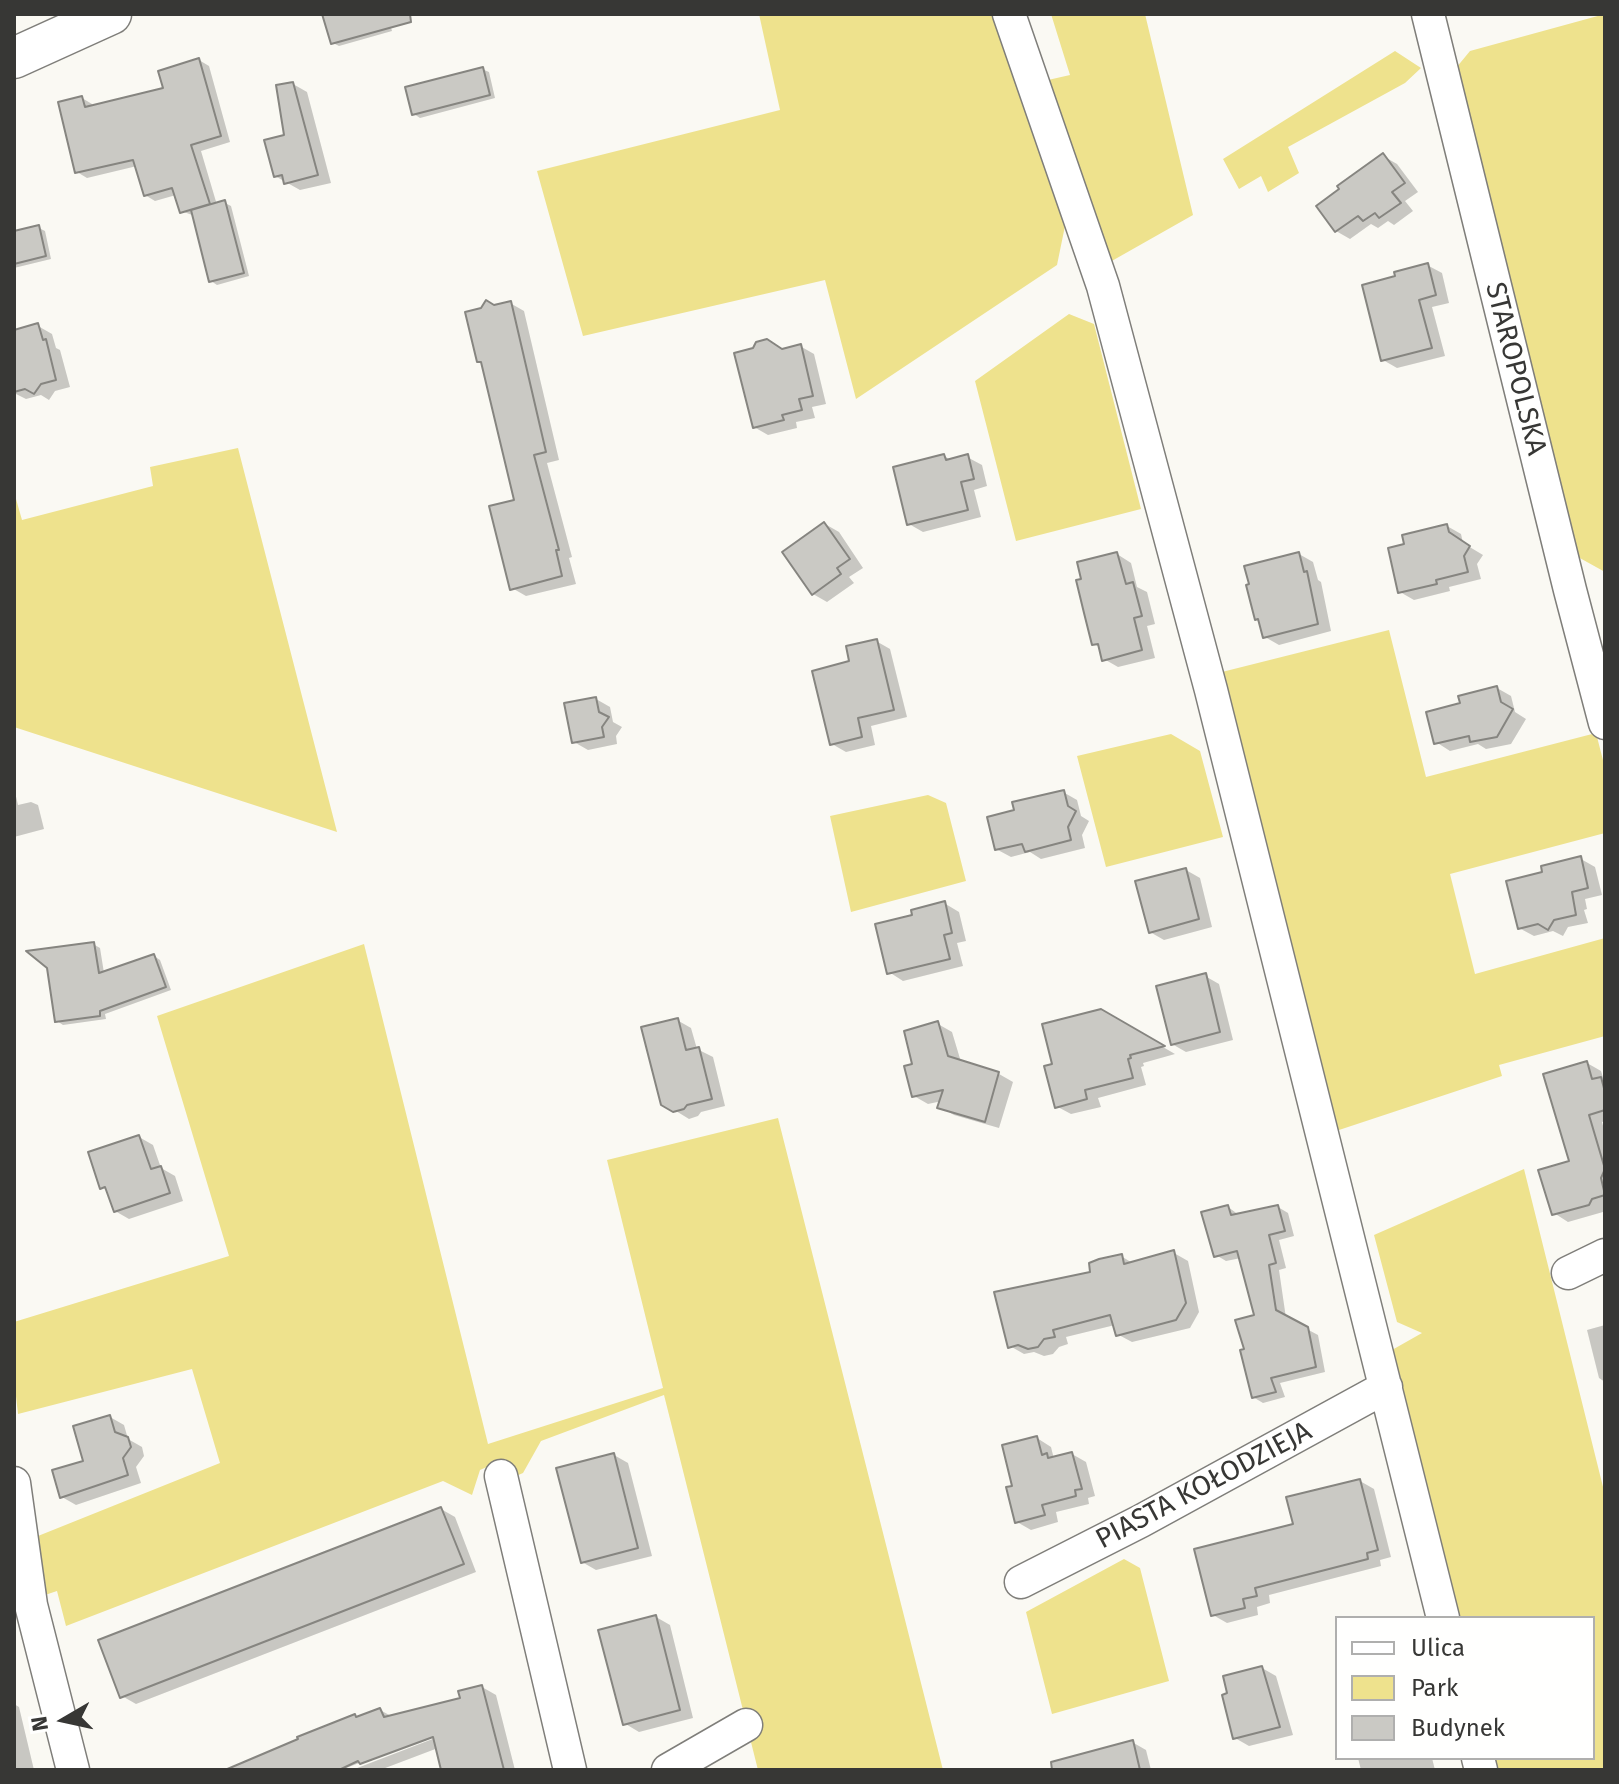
<!DOCTYPE html>
<meta charset="utf-8">
<style>
body{margin:0}
#map{position:relative;width:1619px;height:1784px;overflow:hidden;background:#faf9f3;font-family:"Fira Sans",sans-serif}
canvas{display:block}
.frame{position:absolute;inset:0;border:16px solid #373735;pointer-events:none}
.legend{position:absolute;left:1335px;top:1616px;width:260px;height:144px;box-sizing:border-box;background:#fffffe;border:2px solid #afafae;margin:0;padding:10px 14px;list-style:none;font-size:24px;color:#373735}
.legend li{display:flex;align-items:center;gap:16px;height:40px}
.legend b{width:40px;border:2px solid #afafae}
.north{position:absolute;left:24px;top:1680px;width:80px;height:80px;-webkit-text-stroke:6px #fffffe;paint-order:stroke;rotate:261deg;font-size:22px;font-weight:700;line-height:32px;text-align:center;color:#373735}
.north::after{content:'';display:block;margin:auto;width:28px;height:36px;background:#373735;clip-path:polygon(50% 0,100% 100%,50% 72%,0 100%)}
</style>
<div id="map">
<canvas width="1619" height="1784"></canvas>
<div class="frame"></div>
<ul class="legend">
<li><b style="height:10px;background:#fff"></b>Ulica</li>
<li><b style="height:22px;background:#eee28d"></b>Park</li>
<li><b style="height:22px;background:#cac9c4"></b>Budynek</li>
</ul>
<div class="north">N</div>
</div>
<script>
const ctx = document.querySelector('canvas').getContext('2d');
ctx.lineJoin = 'round';
function paint(path, color) {
  ctx.fillStyle = color;
  ctx.fill(path, 'evenodd');
}
function toPath(rows) {
  const path = new Path2D();
  for (const r of rows) {
    path.moveTo(r[0], r[1]);
    for (let i = 2; i < r.length; i += 2) path.lineTo(r[i], r[i + 1]);
  }
  return path;
}
function stroke(path, color, width, dash) {
  ctx.strokeStyle = color;
  ctx.lineWidth = width;
  ctx.lineCap = dash ? 'butt' : 'round';
  ctx.setLineDash(dash || []);
  ctx.stroke(path);
}
function write(font, color, halo, rows, align = 'center') {
  ctx.font = font + ' "Fira Sans",sans-serif';
  ctx.lineWidth = 6;
  ctx.setLineDash([]);
  ctx.textBaseline = 'middle';
  ctx.strokeStyle = halo;
  ctx.fillStyle = color;
  for (const [text, x, y, turn = 0] of rows) {
    ctx.save();
    ctx.translate(x, y);
    ctx.rotate((+turn || 0) * Math.PI / 180);
    ctx.textAlign = isNaN(turn) ? turn : align;
    if (halo) ctx.strokeText(text, 0, 0);
    ctx.fillText(text, 0, 0);
    ctx.restore();
  }
}
const green = toPath([
 [759,14,997,14,1039,151,1065,226,1057,265,856,399,825,280,583,336,537,171,780,110],
 [1051,14,1145,14,1193,215,1110,262,1048,80,1070,75],
 [1605,14,1605,572,1578,557,1456,68,1470,51],
 [1395,51,1421,68,1405,83,1288,147,1299,173,1268,192,1261,176,1239,189,1223,159],
 [1069,314,1094,324,1141,509,1016,541,975,381],
 [238,448,337,832,14,727,14,492,22,520,153,486,150,467],
 [1389,630,1426,777,1596,733,1605,768,1605,833,1450,874,1475,974,1605,938,1605,1036,1499,1065,1502,1076,1336,1131,1218,673],
 [1171,734,1200,751,1223,837,1106,867,1077,756],
 [928,795,946,803,966,881,851,912,830,816],
 [364,944,488,1444,663,1388,607,1160,778,1118,943,1770,758,1770,664,1395,541,1441,523,1473,509,1479,505,1459,480,1470,472,1495,443,1481,66,1626,57,1591,45,1595,38,1536,220,1463,192,1369,18,1414,14,1378,14,1322,229,1256,157,1016],
 [1524,1169,1605,1495,1605,1770,1491,1770,1488,1758,1593,1758,1593,1618,1455,1618,1392,1350,1422,1333,1397,1322,1374,1235],
 [1124,1559,1140,1568,1169,1681,1052,1714,1026,1612]
]);
const shadow = toPath([
 [324,14,387,14,392,31,339,46,333,43],
 [199,60,209,66,230,142,201,151,217,205,225,203,231,206,249,276,217,285,211,281,195,216,181,211,176,195,155,201,145,195,137,166,87,178,77,172,82,98,92,104,93,107,165,90],
 [482,69,489,72,495,98,420,118,414,114],
 [293,84,307,92,331,183,300,190,275,176,286,136],
 [1383,156,1397,164,1418,192,1405,201,1413,211,1394,225,1388,221,1378,228,1371,224,1350,239,1336,231],
 [39,228,45,231,51,259,14,268,14,233],
 [1427,265,1442,273,1449,303,1432,307,1445,356,1397,368,1383,360,1398,278],
 [510,303,524,311,559,460,547,463,572,557,569,558,576,584,526,596,512,588,516,501,483,363,479,361,494,307],
 [38,326,52,334,56,348,60,350,70,387,55,391,49,400,41,395,26,399,14,393,14,332],
 [800,346,814,354,826,404,812,407,815,418,796,422,797,428,768,435,754,427,782,351],
 [944,456,951,460,967,457,982,465,987,486,974,490,981,517,923,532,909,524],
 [825,524,839,532,863,568,849,577,854,583,827,602,813,594],
 [1447,526,1461,534,1463,543,1483,555,1477,564,1481,579,1449,587,1450,591,1414,600,1400,592],
 [1117,554,1131,563,1137,587,1147,592,1155,624,1147,626,1155,658,1118,667,1104,659,1101,648,1094,644],
 [1299,554,1313,562,1318,580,1321,582,1331,631,1279,645,1265,637,1261,621,1257,618],
 [876,641,890,649,907,717,871,726,875,745,846,752,832,744,851,663],
 [1497,688,1511,696,1515,712,1526,719,1511,744,1486,749,1478,744,1450,751,1436,742,1463,705],
 [596,699,610,707,613,722,622,727,616,736,617,744,588,750,574,742],
 [14,788,18,805,31,802,38,805,44,829,14,837],
 [1063,792,1077,800,1081,816,1089,821,1082,835,1085,848,1041,859,1030,852,1011,857,996,849,1016,812],
 [1581,859,1595,867,1602,895,1585,899,1587,909,1584,910,1588,923,1568,927,1563,936,1553,931,1534,936,1519,928,1545,874],
 [1186,870,1200,878,1212,927,1164,940,1150,932],
 [944,903,959,912,966,941,957,943,963,966,903,981,889,972,915,916],
 [93,944,100,948,104,973,154,956,160,960,171,990,105,1014,106,1019,63,1025,57,1021],
 [1205,976,1219,984,1233,1040,1186,1052,1172,1044],
 [1101,1011,1175,1054,1143,1063,1144,1066,1141,1067,1146,1085,1098,1098,1101,1107,1071,1114,1056,1106,1055,1066],
 [677,1020,691,1028,697,1049,713,1057,725,1106,701,1112,698,1116,689,1119,663,1103],
 [938,1024,952,1032,961,1062,999,1074,1013,1082,999,1128,954,1115,940,1107,942,1101,928,1104,914,1096,915,1065],
 [1587,1063,1601,1071,1605,1084,1605,1121,1602,1122,1605,1133,1605,1208,1603,1212,1568,1222,1554,1213,1571,1162],
 [139,1137,153,1145,161,1168,175,1176,183,1201,129,1219,115,1211,109,1191,102,1187],
 [1228,1207,1239,1215,1278,1207,1288,1213,1294,1236,1279,1240,1286,1268,1279,1270,1286,1318,1318,1335,1325,1372,1280,1383,1285,1397,1263,1403,1253,1397,1247,1350,1256,1316,1241,1258,1226,1261,1216,1255],
 [1174,1253,1188,1261,1199,1312,1190,1328,1132,1342,1117,1334,1115,1325,1066,1337,1068,1344,1059,1347,1053,1354,1044,1356,1034,1352,1024,1354,1010,1346,1093,1273,1121,1256,1134,1264],
 [1605,1325,1605,1382,1599,1378,1587,1330],
 [110,1417,124,1425,128,1439,142,1447,144,1456,136,1467,141,1483,76,1505,62,1497,85,1462],
 [1037,1438,1051,1447,1054,1459,1072,1454,1086,1462,1095,1496,1088,1498,1089,1504,1056,1512,1058,1522,1031,1530,1017,1522],
 [614,1455,628,1463,652,1556,596,1570,582,1562],
 [1360,1481,1374,1489,1391,1557,1380,1560,1381,1566,1269,1595,1270,1603,1257,1607,1258,1615,1227,1623,1213,1615,1296,1526],
 [441,1509,455,1517,476,1572,136,1704,122,1696],
 [656,1617,670,1625,693,1718,639,1732,624,1723],
 [1262,1668,1276,1676,1293,1735,1249,1746,1235,1738],
 [482,1687,496,1695,515,1770,443,1770,438,1748,380,1770,352,1770,443,1735,442,1731,341,1770,293,1770,358,1718,380,1710,393,1717,462,1699],
 [14,1704,19,1707,34,1770,14,1770],
 [1132,1742,1146,1750,1151,1770,1093,1770],
 [1358,1758,1432,1758,1435,1770,1361,1770]
]);
const building = toPath([
 [322,14,410,14,411,22,331,44,322,14],
 [199,58,221,136,191,145,210,204,180,213,172,188,144,196,133,160,75,173,58,102,82,96,85,107,163,88,158,71,199,58],
 [483,67,490,95,412,115,405,87,483,67],
 [293,82,318,175,284,184,282,175,274,177,264,140,284,135,276,85,293,82],
 [1383,153,1405,183,1392,192,1401,203,1379,218,1375,213,1363,221,1358,216,1335,232,1316,206,1339,189,1337,186,1383,153],
 [225,200,244,273,209,282,191,210,225,200],
 [39,225,46,256,14,264,14,231,39,225],
 [1428,263,1436,295,1419,300,1432,348,1381,361,1362,285,1395,276,1394,272,1428,263],
 [486,300,494,305,511,301,546,452,534,455,559,550,556,550,562,576,510,590,489,506,514,500,481,362,477,362,465,312,481,308,486,300],
 [38,323,43,340,46,339,56,380,41,384,34,394,25,389,14,392,14,330,38,323],
 [767,339,782,349,801,344,813,396,799,399,802,410,782,415,784,420,753,428,734,353,753,348,756,342,767,339],
 [944,454,946,460,968,454,974,479,961,482,968,510,907,525,893,467,944,454],
 [824,522,850,559,837,568,841,574,812,595,782,552,824,522],
 [1447,524,1449,532,1470,546,1464,556,1468,572,1436,580,1437,584,1398,593,1388,548,1404,544,1402,535,1447,524],
 [1117,552,1126,584,1133,582,1142,616,1134,618,1142,650,1102,661,1098,644,1092,645,1084,613,1076,580,1081,579,1077,562,1117,552],
 [1299,552,1304,572,1307,571,1318,624,1263,638,1258,619,1255,620,1246,585,1249,584,1244,566,1299,552],
 [877,639,894,710,858,718,862,737,830,745,812,671,849,661,846,646,877,639],
 [1497,686,1501,702,1513,709,1497,737,1470,742,1469,736,1434,744,1426,712,1460,703,1458,696,1497,686],
 [596,697,599,712,609,717,602,727,604,737,572,743,564,703,596,697],
 [1064,790,1068,806,1076,811,1068,827,1071,840,1025,852,1022,844,995,850,987,817,1014,810,1012,802,1064,790],
 [1581,856,1588,888,1572,892,1576,915,1554,920,1548,930,1538,924,1518,929,1506,881,1542,872,1541,866,1581,856],
 [1186,868,1199,919,1149,933,1135,881,1186,868],
 [945,901,952,933,944,935,950,959,887,974,875,924,912,915,911,910,945,901],
 [94,942,99,973,154,954,166,987,100,1011,100,1016,55,1022,47,968,26,951,94,942],
 [1206,973,1220,1032,1171,1045,1156,986,1206,973],
 [1101,1009,1165,1046,1130,1055,1131,1058,1128,1059,1133,1078,1085,1090,1087,1099,1055,1108,1044,1066,1052,1064,1042,1024,1101,1009],
 [678,1018,686,1050,699,1047,712,1099,687,1105,684,1109,673,1112,661,1105,641,1027,678,1018],
 [938,1021,948,1056,999,1072,985,1122,937,1108,943,1090,912,1097,904,1066,912,1064,904,1031,938,1021],
 [1587,1061,1592,1079,1601,1077,1605,1092,1605,1110,1589,1115,1605,1169,1601,1178,1605,1195,1592,1199,1589,1205,1552,1215,1538,1170,1569,1161,1543,1074,1587,1061],
 [139,1135,151,1169,161,1166,170,1193,114,1212,105,1187,100,1189,88,1152,139,1135],
 [1228,1205,1231,1215,1278,1205,1285,1231,1269,1235,1276,1263,1269,1265,1276,1310,1308,1327,1316,1367,1271,1378,1276,1392,1252,1398,1240,1350,1244,1349,1235,1320,1254,1315,1237,1251,1214,1257,1201,1212,1228,1205],
 [1174,1250,1186,1303,1176,1320,1116,1336,1110,1315,1053,1330,1055,1337,1044,1339,1038,1347,1028,1349,1018,1345,1008,1348,994,1292,1090,1272,1089,1263,1099,1259,1122,1254,1124,1264,1174,1250],
 [110,1415,115,1432,128,1437,131,1447,123,1458,128,1475,60,1498,52,1470,83,1461,73,1426,110,1415],
 [1037,1436,1042,1455,1047,1453,1048,1458,1072,1452,1082,1489,1075,1490,1076,1496,1042,1505,1045,1515,1015,1523,1006,1487,1012,1486,1002,1445,1037,1436],
 [614,1453,638,1548,581,1563,556,1468,614,1453],
 [1360,1479,1378,1550,1367,1553,1368,1559,1255,1588,1257,1596,1243,1599,1245,1608,1211,1616,1194,1549,1293,1524,1286,1497,1360,1479],
 [441,1507,464,1564,120,1698,98,1640,441,1507],
 [656,1615,680,1710,623,1725,598,1630,656,1615],
 [1262,1666,1280,1727,1233,1739,1222,1695,1227,1693,1223,1676,1262,1666],
 [482,1685,504,1770,441,1770,433,1737,360,1764,358,1761,339,1770,225,1770,298,1739,297,1737,355,1714,356,1717,380,1708,384,1717,460,1698,458,1691,482,1685],
 [1133,1740,1140,1770,1052,1770,1051,1762,1133,1740]
]);
const minor = toPath([
 [1009,14,1103,286,1211,690,1443,1618],
 [1428,14,1570,590,1605,723],
 [1568,1273,1605,1255],
 [501,1476,570,1770],
 [14,1483,31,1605,73,1770],
 [1021,1582,1141,1521,1386,1387],
 [1478,1758,1481,1770],
 [668,1770,746,1725]
]);
const tertiary = toPath([
 [14,58,111,14]
]);
const streetNames = [
 ["STAROPOLSKA",1515,369,76],
 ["PIASTA KOŁODZIEJA",1204,1486,-28]
];
paint(green, '#eee28d');
paint(shadow, '#0003');
paint(building, '#cac9c4');
stroke(building, '#868580', 2);
stroke(minor, '#7f7e7a', 35);
stroke(tertiary, '#7f7e7a', 43);
stroke(minor, '#fff', 32);
stroke(tertiary, '#fff', 40);
write('28px', '#373735', '#fffffe', streetNames);
</script>
